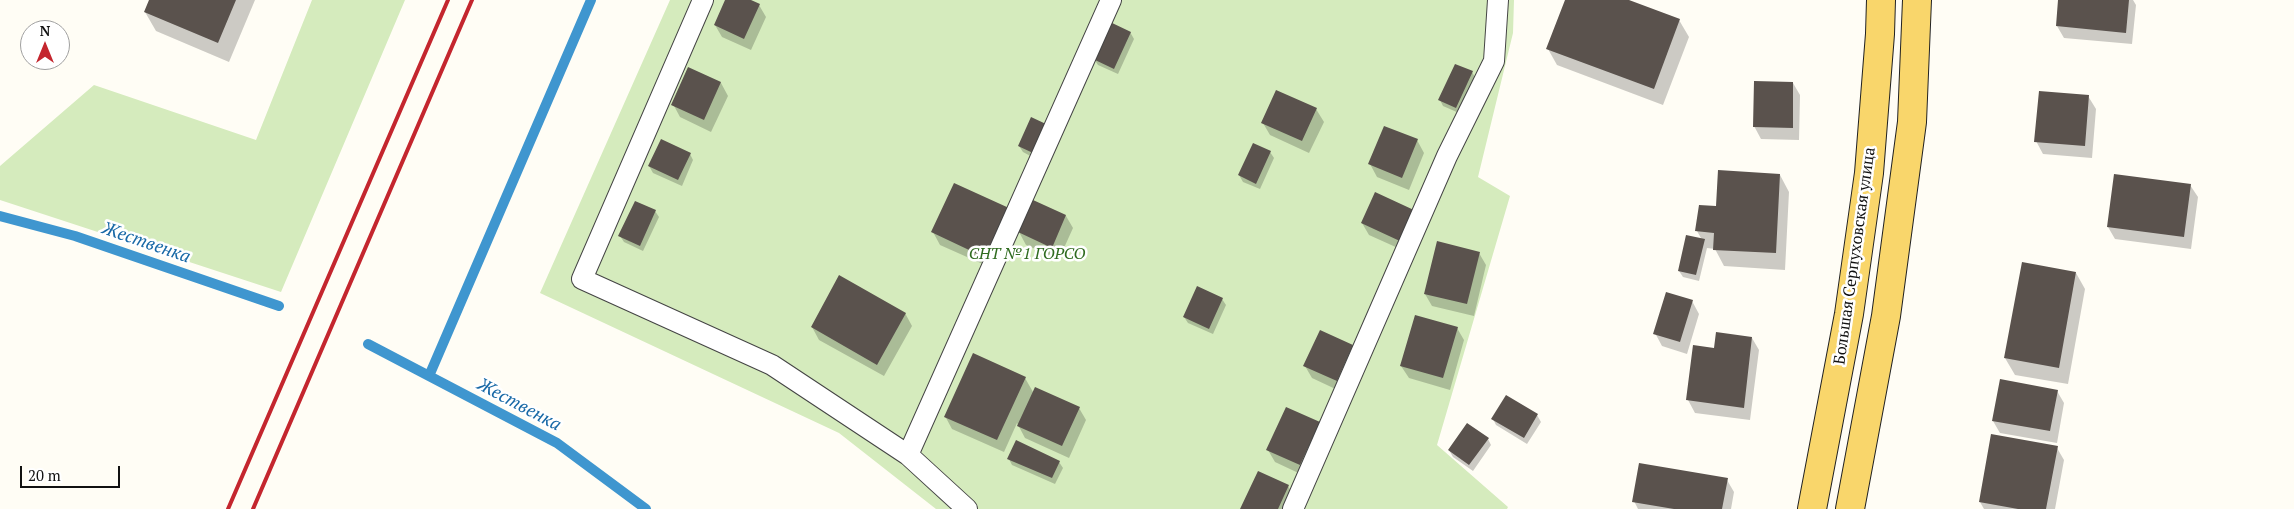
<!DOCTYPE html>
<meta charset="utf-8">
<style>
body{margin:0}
#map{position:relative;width:2294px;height:509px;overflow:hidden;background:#fffdf5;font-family:"PT Serif",serif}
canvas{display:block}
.north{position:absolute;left:20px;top:20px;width:50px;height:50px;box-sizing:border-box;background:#fff;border:1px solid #a0a0a0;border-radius:50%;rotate:0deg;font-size:14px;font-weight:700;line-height:20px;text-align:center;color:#111}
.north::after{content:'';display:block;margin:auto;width:18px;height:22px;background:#c4262e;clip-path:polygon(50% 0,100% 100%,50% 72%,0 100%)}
.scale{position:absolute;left:20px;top:466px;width:100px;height:22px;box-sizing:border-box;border:2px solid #111;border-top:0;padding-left:6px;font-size:15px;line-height:18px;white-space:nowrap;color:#111;-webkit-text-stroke:4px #fff;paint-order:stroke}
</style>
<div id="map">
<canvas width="2294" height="509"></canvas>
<div class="north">N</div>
<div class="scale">20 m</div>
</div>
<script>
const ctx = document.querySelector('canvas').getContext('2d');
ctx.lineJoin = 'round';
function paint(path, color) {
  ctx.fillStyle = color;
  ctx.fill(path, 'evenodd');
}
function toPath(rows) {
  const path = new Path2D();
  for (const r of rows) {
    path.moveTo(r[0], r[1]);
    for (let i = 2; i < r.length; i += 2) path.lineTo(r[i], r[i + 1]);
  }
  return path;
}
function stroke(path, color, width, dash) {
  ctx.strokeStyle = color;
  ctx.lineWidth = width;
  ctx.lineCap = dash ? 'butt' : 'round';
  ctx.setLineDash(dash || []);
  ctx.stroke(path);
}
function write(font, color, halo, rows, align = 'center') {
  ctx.font = font + ' "PT Serif",serif';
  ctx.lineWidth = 5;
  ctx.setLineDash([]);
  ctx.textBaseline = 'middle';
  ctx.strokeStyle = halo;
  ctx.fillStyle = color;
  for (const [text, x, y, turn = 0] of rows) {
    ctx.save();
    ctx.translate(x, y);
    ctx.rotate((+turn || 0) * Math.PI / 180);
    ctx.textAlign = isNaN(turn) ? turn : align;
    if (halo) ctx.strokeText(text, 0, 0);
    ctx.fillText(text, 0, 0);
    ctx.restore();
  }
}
const green = toPath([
 [312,0,405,0,281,292,0,200,0,166,94,85,256,140],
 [670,0,1514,0,1513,33,1478,177,1510,196,1437,445,1508,507,1507,509,936,509,839,433,540,293]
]);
const shadow = toPath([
 [150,0,255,0,229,62,156,31,145,12],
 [727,0,748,0,759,5,766,17,751,50,722,37,715,25],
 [1566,0,1625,0,1679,20,1689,37,1663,105,1557,65,1548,49],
 [2059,0,2133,0,2136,5,2132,44,2064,38,2057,26],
 [1130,32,1134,39,1118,74,1098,65,1094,59],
 [689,69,721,83,728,96,711,132,680,117,673,104],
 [1472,72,1476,79,1459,113,1443,106,1440,100],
 [1793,83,1800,95,1799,140,1761,139,1754,126],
 [1277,92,1316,109,1324,122,1309,153,1270,135,1263,123],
 [2088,96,2096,109,2092,158,2043,154,2036,141],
 [1031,119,1036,159,1023,152,1019,146],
 [1417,140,1424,153,1409,190,1377,177,1370,164],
 [1270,152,1274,158,1260,189,1243,182,1239,175],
 [690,154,693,160,682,186,653,173,649,166],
 [1780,175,1789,192,1785,270,1724,266,1715,249,1707,248,1699,281,1683,277,1679,271,1702,240,1697,231,1717,208],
 [2190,185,2198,197,2191,249,2115,239,2108,227],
 [1376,194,1409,253,1369,235,1362,223],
 [1033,201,1066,216,1073,228,1059,259,1026,245,1019,232],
 [655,211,659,217,643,251,624,242,620,236],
 [1015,221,994,269,940,245,933,232],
 [1479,253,1486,265,1474,316,1432,306,1425,294],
 [2076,273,2085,289,2068,384,2015,375,2005,358],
 [1222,299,1226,305,1213,334,1188,323,1184,317],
 [1692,301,1699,314,1687,354,1662,346,1655,333],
 [905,313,912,326,884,376,819,340,812,327],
 [1457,328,1464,340,1450,390,1409,378,1401,366],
 [1752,338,1759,350,1750,420,1695,413,1688,400,1694,347,1715,349],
 [1352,346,1359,358,1344,393,1312,378,1305,366],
 [1025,378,1033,392,1079,408,1086,420,1069,458,1025,438,1017,423,1004,452,952,429,945,416],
 [2057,391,2064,403,2057,443,2000,433,1993,421],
 [1537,415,1541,422,1527,444,1496,425,1493,419],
 [1319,423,1326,435,1307,477,1275,462,1268,450],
 [1488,439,1491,445,1473,471,1453,457,1449,450],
 [2057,448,2064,460,2055,509,1984,509,1980,502],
 [1009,459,1059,462,1063,468,1055,484,1012,465],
 [1727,480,1734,492,1731,509,1638,509,1634,501],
 [1288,486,1295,498,1290,509,1241,509]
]);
const stream = toPath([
 [0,216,75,236,279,306],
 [368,344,557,443,646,509],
 [429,376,591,0]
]);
const building = toPath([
 [149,0,236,0,218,43,144,12],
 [725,0,751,0,760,4,744,39,714,25],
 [1565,0,1629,0,1680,19,1654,89,1546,49],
 [2058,0,2129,0,2126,33,2056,26],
 [1110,22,1131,32,1114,69,1093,59],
 [1455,64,1473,71,1456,108,1438,100],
 [688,67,721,82,704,120,671,105],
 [1754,81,1793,82,1793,128,1753,127],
 [1276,90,1317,108,1302,141,1261,123],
 [2039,91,2089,95,2085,146,2034,142],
 [1031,117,1046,124,1033,153,1018,146],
 [1384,126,1418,139,1402,178,1368,164],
 [661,139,691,153,678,180,648,166],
 [1253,143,1271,151,1256,184,1238,175],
 [1718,170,1780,174,1776,253,1713,250,1714,233,1695,231,1699,205,1716,206],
 [2114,174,2191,184,2184,237,2107,227],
 [954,183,1009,208,986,258,931,232],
 [1375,192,1416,211,1402,242,1361,223],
 [1033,200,1066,215,1052,248,1018,232],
 [635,201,656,210,640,246,618,236],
 [1686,235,1705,239,1696,275,1678,271],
 [1437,241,1480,252,1467,304,1424,294],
 [2022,262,2076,272,2059,368,2004,358],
 [839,275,906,313,877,365,811,327],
 [1197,286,1223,298,1209,329,1183,317],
 [1666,292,1693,300,1680,342,1653,334],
 [1415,315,1458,327,1443,378,1400,366],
 [1320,330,1353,345,1337,381,1303,366],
 [1716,332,1752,337,1744,408,1686,400,1693,345,1714,348],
 [973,353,1026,377,997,440,944,417],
 [2000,379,2058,390,2050,431,1992,421],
 [1035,387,1080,407,1062,446,1017,426],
 [1506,395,1538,414,1524,438,1491,419],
 [1286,407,1320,422,1300,465,1266,450],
 [1467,423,1489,438,1469,465,1448,450],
 [1991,434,2058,446,2046,509,2018,509,1979,502],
 [1016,440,1060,461,1052,478,1007,459],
 [1639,463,1728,478,1722,509,1674,509,1632,502],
 [1258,471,1289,485,1278,509,1240,509]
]);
const service = toPath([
 [703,0,582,279,772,365,908,455,967,509],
 [908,455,1111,0],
 [1293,509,1447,156,1494,61,1498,0]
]);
const primary = toPath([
 [1812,509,1849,314,1869,173,1880,34,1881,0],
 [1850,509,1886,316,1912,122,1917,0]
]);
const rail = toPath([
 [228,509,448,0],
 [253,509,472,0]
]);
const parkNames = [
 ["СНТ №1 ГОРСО",1027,254]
];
const streetNames = [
 ["Большая Серпуховская улица",1855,256,-82]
];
const waterNames = [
 ["Жественка",146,243,19],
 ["Жественка",519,405,28]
];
paint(green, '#d5ebbd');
paint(shadow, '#0003');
stroke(stream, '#3f96cf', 10);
paint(building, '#5a524d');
stroke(service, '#444', 22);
stroke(primary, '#222', 30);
stroke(service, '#fff', 20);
stroke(primary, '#f9d66b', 28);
stroke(rail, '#c4262e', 4);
write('italic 16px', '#2f6b1f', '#fff', parkNames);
write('16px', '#111', '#fff', streetNames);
write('italic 18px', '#1768a6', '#fff', waterNames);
</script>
